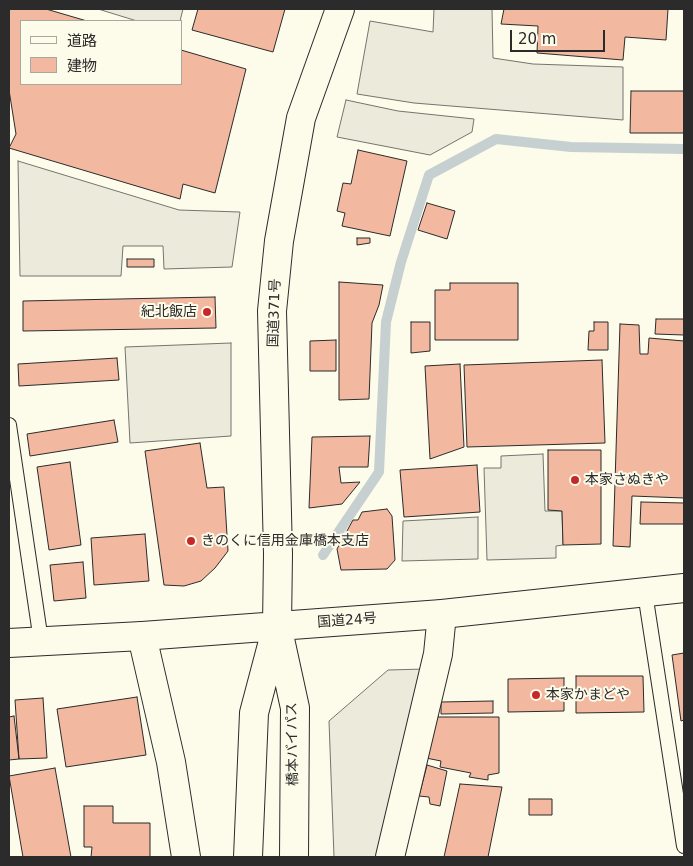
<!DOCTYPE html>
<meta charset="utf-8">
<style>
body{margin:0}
#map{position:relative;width:693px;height:866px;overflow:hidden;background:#fdfbea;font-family:"DejaVu Sans","Noto Sans JP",sans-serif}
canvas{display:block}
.frame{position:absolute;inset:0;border:10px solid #2b2b2b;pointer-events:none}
.legend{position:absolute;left:20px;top:20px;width:162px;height:65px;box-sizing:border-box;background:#fdfbea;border:1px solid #a9a89e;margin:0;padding:6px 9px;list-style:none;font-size:15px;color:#2b2b2b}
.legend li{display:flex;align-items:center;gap:10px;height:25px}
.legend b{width:25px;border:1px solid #a9a89e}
.scale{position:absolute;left:510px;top:30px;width:95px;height:22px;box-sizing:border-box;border:2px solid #2b2b2b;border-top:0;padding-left:6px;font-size:15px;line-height:18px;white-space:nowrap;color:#2b2b2b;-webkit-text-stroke:4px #fdfbea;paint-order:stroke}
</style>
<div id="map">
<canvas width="693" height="866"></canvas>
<div class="frame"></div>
<ul class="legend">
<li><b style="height:6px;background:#fdfbea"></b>道路</li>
<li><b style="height:14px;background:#f2b8a0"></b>建物</li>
</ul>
<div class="scale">20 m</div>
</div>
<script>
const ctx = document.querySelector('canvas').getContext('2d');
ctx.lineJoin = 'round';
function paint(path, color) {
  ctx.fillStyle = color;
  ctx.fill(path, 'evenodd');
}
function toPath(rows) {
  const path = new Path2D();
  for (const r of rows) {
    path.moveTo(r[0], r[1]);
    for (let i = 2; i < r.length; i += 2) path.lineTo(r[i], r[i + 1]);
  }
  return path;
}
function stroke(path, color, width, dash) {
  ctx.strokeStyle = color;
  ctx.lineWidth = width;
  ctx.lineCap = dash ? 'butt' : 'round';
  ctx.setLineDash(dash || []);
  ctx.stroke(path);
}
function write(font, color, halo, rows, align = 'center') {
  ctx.font = font + ' "DejaVu Sans","Noto Sans JP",sans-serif';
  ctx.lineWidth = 4;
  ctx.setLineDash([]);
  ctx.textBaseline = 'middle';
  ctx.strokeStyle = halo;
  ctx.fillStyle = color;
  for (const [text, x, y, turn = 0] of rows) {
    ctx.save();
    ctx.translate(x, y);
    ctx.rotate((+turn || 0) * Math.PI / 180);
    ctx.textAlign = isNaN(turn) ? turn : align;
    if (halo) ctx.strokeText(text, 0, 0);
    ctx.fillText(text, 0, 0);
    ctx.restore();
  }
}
const parking = toPath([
 [98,9,183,9,180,21,137,21,98,9],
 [434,9,492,9,493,58,533,64,623,67,623,120,414,103,357,94,370,21,433,32,434,9],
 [346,100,398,111,474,119,472,132,430,155,337,137,346,100],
 [18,161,179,210,240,212,232,267,164,269,163,246,123,246,121,276,20,276,18,161],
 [231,343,231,436,130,443,125,347,231,343],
 [543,454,545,511,562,511,563,545,556,546,556,558,487,560,484,468,501,468,501,456,543,454],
 [478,517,478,559,402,561,403,521,478,517],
 [425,669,385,857,334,857,329,721,388,670,425,669]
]);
const stream = toPath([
 [323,555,379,472,386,322,401,262,429,175,496,139,571,147,684,149]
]);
const building = toPath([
 [9,9,46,9,87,21,21,21,21,84,181,84,181,50,246,69,215,193,183,184,180,199,9,148,16,134,9,90,9,9],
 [198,9,285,9,273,52,192,30,198,9],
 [504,9,668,9,666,40,625,37,623,60,537,53,538,26,501,24,504,9],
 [631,91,684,91,684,133,630,133,631,91],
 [358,150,407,161,390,236,342,226,345,213,337,211,343,183,351,184,358,150],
 [427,203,455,211,447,239,418,230,427,203],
 [357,238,370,238,370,243,357,245,357,238],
 [127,259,154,259,154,267,127,267,127,259],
 [339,282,383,285,379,305,372,323,369,399,339,400,339,282],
 [450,283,518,283,518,340,435,340,435,290,450,290,450,283],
 [215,297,216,328,23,331,23,301,215,297],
 [656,319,684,319,684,335,655,334,656,319],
 [411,322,430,322,430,351,411,353,411,322],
 [594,322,608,322,608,350,588,350,589,331,594,331,594,322],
 [620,324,639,325,640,354,648,354,649,338,684,341,684,498,632,496,630,547,613,546,620,324],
 [336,340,336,371,310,371,310,341,336,340],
 [117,358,119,380,19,386,18,364,117,358],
 [602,360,605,443,467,447,464,365,602,360],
 [460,364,464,447,430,459,425,366,460,364],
 [114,420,118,442,30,456,27,434,114,420],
 [370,436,368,467,339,467,341,483,360,482,342,504,309,508,312,437,370,436],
 [200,443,207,488,224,487,228,551,215,568,201,581,184,586,164,585,145,451,200,443],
 [548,450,601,450,601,544,563,545,562,511,548,510,548,450],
 [70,462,81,545,49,550,37,467,70,462],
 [477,465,480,512,404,517,400,470,477,465],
 [641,502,684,503,684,524,640,524,641,502],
 [387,509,392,516,395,560,387,569,341,570,337,549,353,520,358,520,362,512,387,509],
 [145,534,149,581,94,585,91,538,145,534],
 [83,562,86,598,54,601,50,565,83,562],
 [684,653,684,720,681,721,672,655,684,653],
 [576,676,643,676,644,712,576,713,576,676],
 [564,678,564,711,508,712,508,679,564,678],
 [137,697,146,755,66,767,57,709,137,697],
 [43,698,47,758,19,759,15,700,43,698],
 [493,701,493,713,441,714,441,702,493,701],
 [14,716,19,759,9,760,9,717,14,716],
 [433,717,499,717,499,773,488,775,488,780,469,777,471,773,440,767,441,761,426,758,433,717],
 [427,765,447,771,440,806,430,804,429,797,419,796,427,765],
 [55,768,71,857,23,857,9,776,55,768],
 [460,784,502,787,488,857,444,857,460,784],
 [529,799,552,799,552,815,529,815,529,799],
 [84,806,113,806,113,823,150,823,150,857,91,857,92,847,84,847,84,806]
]);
const service = toPath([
 [9,425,41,641],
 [645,593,684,846]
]);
const minor = toPath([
 [142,636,171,762,186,857],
 [390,857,438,654,442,614]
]);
const trunk = toPath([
 [278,630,295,708,294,857],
 [9,643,142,636,442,614,684,588],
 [248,857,254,713,277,626,278,554,272,311,279,241,301,118,340,9]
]);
const markers = [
 [207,312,5,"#c62828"],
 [575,480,5,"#c62828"],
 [191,541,5,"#c62828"],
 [536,695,5,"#c62828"]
];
const poiNames = [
 ["紀北飯店",197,312,"right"],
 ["本家さぬきや",585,480],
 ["きのくに信用金庫橋本支店",201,541],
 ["本家かまどや",546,695]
];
const streetNames = [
 ["国道371号",275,313,-88],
 ["国道24号",347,621,-4],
 ["橋本バイパス",293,744,-91]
];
paint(parking, '#eceadb');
stroke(parking, '#74746e', 1);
stroke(stream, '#c7d0d0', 10);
paint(building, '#f2b8a0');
stroke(building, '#2b2b2b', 1);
stroke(service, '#2b2b2b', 16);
stroke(minor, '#2b2b2b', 30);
stroke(trunk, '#2b2b2b', 30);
stroke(service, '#fdfbea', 14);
stroke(minor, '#fdfbea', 28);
stroke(trunk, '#fdfbea', 28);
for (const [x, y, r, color] of markers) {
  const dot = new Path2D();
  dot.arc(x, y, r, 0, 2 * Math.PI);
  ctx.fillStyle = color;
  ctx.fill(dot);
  stroke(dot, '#fdfbea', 2);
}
write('14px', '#2b2b2b', '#fdfbea', poiNames, 'left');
write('14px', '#2b2b2b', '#fdfbea', streetNames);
</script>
